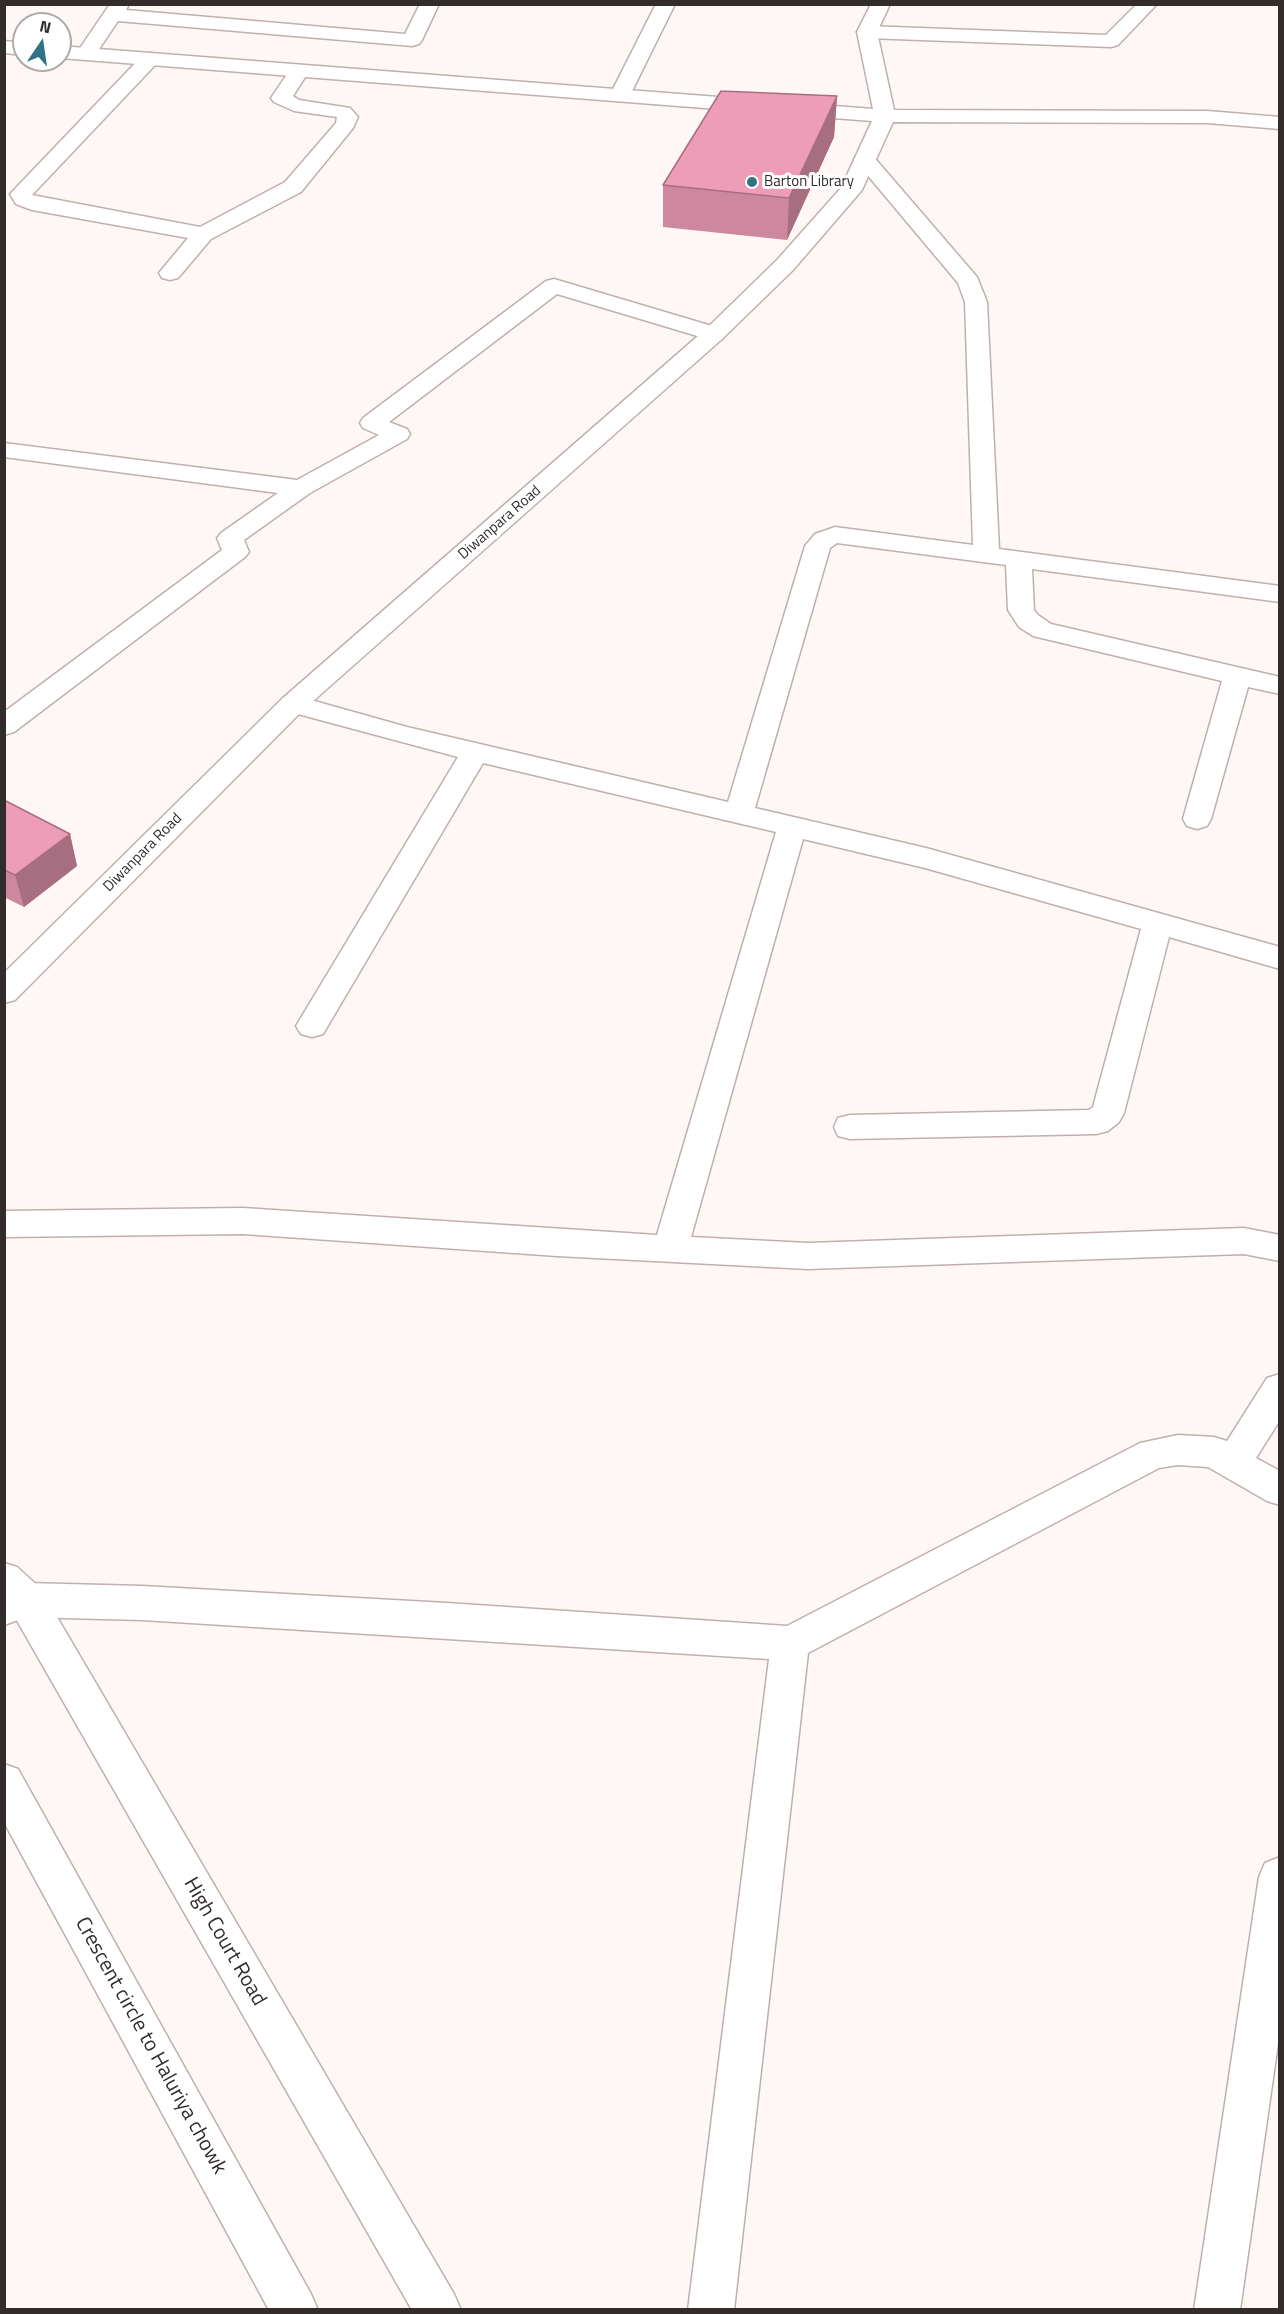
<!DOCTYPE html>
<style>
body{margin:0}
#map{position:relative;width:1284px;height:2314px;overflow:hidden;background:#fef7f6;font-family:"Titillium Web",sans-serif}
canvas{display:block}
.frame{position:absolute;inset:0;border:6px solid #322c2b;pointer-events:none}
.north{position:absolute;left:12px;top:12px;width:60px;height:60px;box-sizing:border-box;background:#fff;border:2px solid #adabaa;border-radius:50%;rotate:13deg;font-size:16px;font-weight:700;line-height:24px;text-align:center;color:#322c2b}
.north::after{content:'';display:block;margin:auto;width:21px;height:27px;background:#317385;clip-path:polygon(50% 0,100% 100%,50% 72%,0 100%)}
</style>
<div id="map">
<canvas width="1284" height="2314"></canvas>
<div class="frame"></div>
<div class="north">N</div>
</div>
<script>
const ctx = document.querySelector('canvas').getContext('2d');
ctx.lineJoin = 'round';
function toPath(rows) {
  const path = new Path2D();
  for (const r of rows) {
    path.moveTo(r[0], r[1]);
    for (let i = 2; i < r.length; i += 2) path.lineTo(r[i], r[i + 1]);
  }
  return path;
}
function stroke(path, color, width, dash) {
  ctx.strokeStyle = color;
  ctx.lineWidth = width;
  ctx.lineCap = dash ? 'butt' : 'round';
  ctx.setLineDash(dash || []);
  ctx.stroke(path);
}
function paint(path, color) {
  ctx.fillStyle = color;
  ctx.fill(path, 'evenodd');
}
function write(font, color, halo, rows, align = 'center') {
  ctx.font = font + ' "Titillium Web",sans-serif';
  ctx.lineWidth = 6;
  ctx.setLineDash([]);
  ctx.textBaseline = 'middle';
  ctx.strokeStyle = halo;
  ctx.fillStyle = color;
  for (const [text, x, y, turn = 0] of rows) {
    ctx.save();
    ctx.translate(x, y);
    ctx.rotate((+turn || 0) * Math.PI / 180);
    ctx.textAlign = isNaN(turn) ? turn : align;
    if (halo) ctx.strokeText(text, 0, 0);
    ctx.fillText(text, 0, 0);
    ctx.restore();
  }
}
const street = toPath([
 [110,4,129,4,126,10,405,34,420,4,439,4,422,40,419,44,412,46,118,21,93,58,79,58,76,54,110,4],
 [656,4,675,4,630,95,627,99,613,99,610,95,656,4],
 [1137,4,1157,4,1118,45,1111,47,867,38,860,36,857,32,860,28,867,26,1106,35,1137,4],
 [150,53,157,55,160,59,157,63,32,195,200,227,285,182,336,123,337,117,294,111,274,102,271,98,292,67,299,65,306,67,309,71,293,96,299,100,350,108,358,117,353,128,301,192,211,239,178,278,170,280,162,278,159,273,188,238,32,210,16,204,10,194,143,55,150,53],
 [865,153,872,155,977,277,987,302,999,549,1280,586,1280,602,1032,569,1034,610,1038,615,1051,624,1280,677,1280,694,1248,687,1211,819,1207,826,1197,829,1187,826,1183,819,1222,681,1033,636,1019,627,1008,610,1006,565,837,543,830,548,755,808,926,848,1280,947,1280,969,1169,937,1124,1113,1119,1122,1108,1131,1096,1134,850,1139,838,1136,834,1127,838,1118,850,1115,1089,1110,1093,1107,1141,929,925,868,803,839,691,1237,808,1243,1244,1228,1280,1235,1280,1261,1244,1254,808,1269,557,1256,243,1234,4,1237,4,1211,243,1208,657,1235,776,832,483,763,323,1034,312,1037,301,1034,296,1026,458,757,283,710,279,704,283,698,293,695,407,727,728,802,805,546,815,534,835,527,973,545,965,302,958,283,854,159,858,155,865,153],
 [554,279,722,329,726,334,722,339,714,341,557,294,389,422,407,429,410,434,407,439,310,493,244,540,249,552,245,557,14,732,4,735,4,712,222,550,217,538,221,533,278,493,4,457,4,443,297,480,379,435,363,428,360,423,363,418,546,281,554,279],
 [1280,1374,1280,1420,1256,1458,1280,1471,1280,1505,1267,1501,1208,1467,1178,1465,1159,1468,808,1653,734,2310,688,2310,769,1659,142,1620,26,1617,4,1625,4,1591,26,1583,142,1586,447,1603,787,1626,1140,1443,1178,1435,1214,1437,1227,1441,1267,1378,1280,1374]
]);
const secondary = toPath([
 [871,4,890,4,877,32,894,110,1207,111,1280,117,1280,129,1207,123,893,122,862,190,793,270,722,339,303,710,15,1000,4,1003,4,973,283,698,706,329,777,260,841,188,872,121,60,58,60,46,873,109,857,32,871,4],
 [4,41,24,43,24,55,4,53,4,41],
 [4,1563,17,1567,40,1588,454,2294,461,2310,412,2310,12,1612,4,1604,4,1563],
 [4,1764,18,1769,311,2294,318,2310,269,2310,4,1822,4,1764],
 [1280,1857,1280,2029,1240,2310,1194,2310,1259,1877,1265,1863,1280,1857]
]);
const wall = toPath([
 [837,96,834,137,787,240,663,227,663,185],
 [4,800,70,834,77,866,24,907,4,897]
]);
const shadedWall = toPath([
 [837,96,834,137,787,240,789,198],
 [70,834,77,866,24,907,15,875]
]);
const building = toPath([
 [721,91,837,96,789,198,663,185,721,91],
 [4,800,70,834,15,875,4,870,4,800]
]);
const markers = [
 [752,182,6,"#317385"]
];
const farPoinames = [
 ["Barton Library",764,182]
];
const farStreetnames = [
 ["Diwanpara Road",500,523,-41],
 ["Diwanpara Road",143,853,-45]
];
const nearStreetnames = [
 ["High Court Road",224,1942,60],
 ["Crescent circle to Haluriya chowk",150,2046,61]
];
stroke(street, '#c0b0ad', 3);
stroke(secondary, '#c0b0ad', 3);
paint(street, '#fff');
paint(secondary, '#fff');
paint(wall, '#cd879e');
paint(shadedWall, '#a76e81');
paint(building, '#ee9db8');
stroke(building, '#a76e81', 1.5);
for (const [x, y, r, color] of markers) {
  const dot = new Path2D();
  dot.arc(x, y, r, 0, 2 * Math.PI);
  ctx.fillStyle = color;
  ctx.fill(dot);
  stroke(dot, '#fff', 2);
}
write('15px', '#322c2b', '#fff', farPoinames, 'left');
write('15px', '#322c2b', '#fff', farStreetnames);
write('21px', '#322c2b', '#fff', nearStreetnames);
</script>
